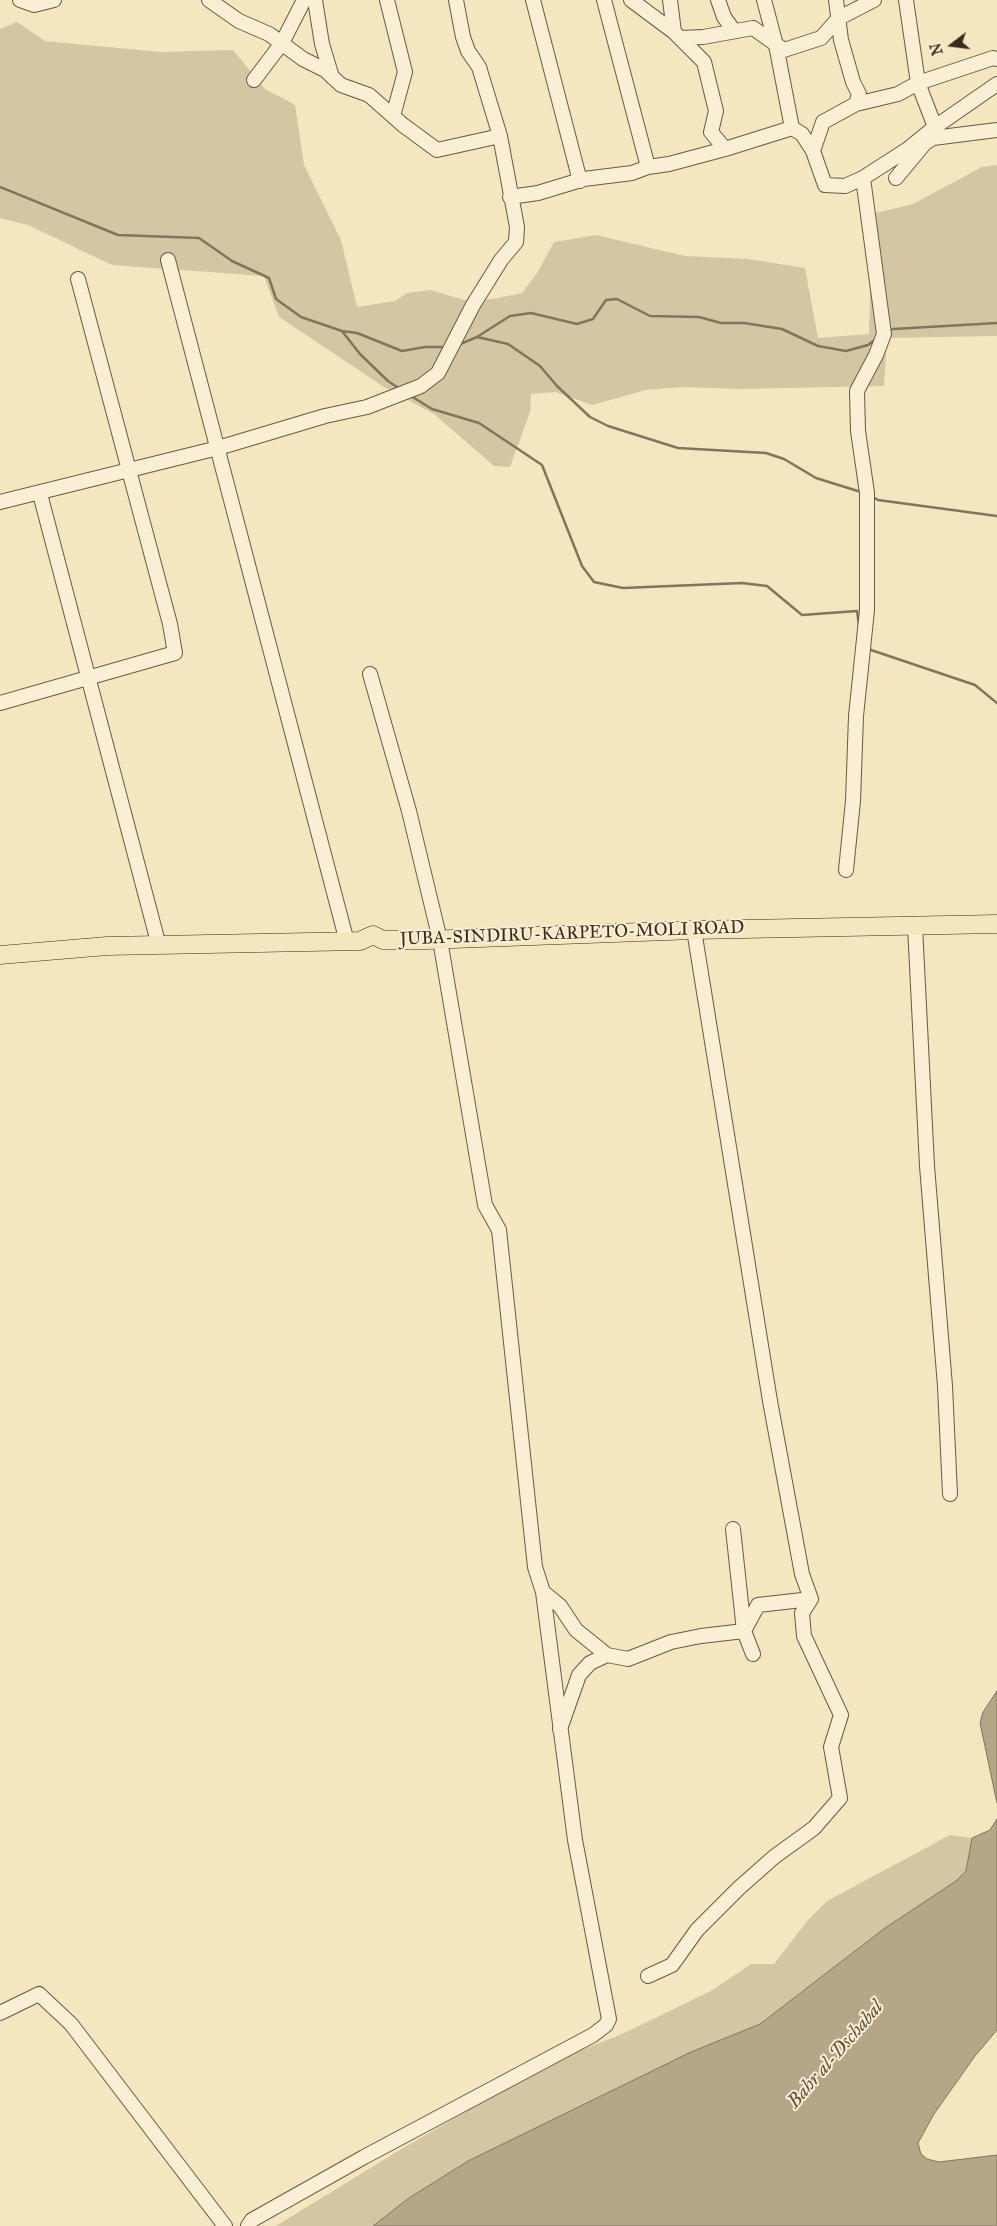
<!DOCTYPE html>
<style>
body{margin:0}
#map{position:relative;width:997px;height:2226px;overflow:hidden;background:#f4e6be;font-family:"IM FELL Great Primer",serif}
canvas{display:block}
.north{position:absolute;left:927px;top:20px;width:50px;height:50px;-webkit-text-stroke:4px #f8efd5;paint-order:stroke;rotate:255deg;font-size:14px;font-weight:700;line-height:20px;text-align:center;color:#3b2a1d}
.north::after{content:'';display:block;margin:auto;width:18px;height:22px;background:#3b2a1d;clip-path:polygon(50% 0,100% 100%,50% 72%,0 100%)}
</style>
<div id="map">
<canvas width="997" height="2226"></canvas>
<div class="north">N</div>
</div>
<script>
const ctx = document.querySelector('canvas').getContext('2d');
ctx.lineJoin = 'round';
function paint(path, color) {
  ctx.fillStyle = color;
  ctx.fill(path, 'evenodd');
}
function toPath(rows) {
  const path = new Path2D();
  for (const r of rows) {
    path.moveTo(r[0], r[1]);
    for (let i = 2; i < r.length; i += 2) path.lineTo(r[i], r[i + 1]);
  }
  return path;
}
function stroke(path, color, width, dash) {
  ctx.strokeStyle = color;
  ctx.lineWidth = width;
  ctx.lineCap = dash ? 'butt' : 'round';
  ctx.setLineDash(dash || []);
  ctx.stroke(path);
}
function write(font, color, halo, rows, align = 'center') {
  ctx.font = font + ' "IM FELL Great Primer",serif';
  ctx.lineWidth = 4;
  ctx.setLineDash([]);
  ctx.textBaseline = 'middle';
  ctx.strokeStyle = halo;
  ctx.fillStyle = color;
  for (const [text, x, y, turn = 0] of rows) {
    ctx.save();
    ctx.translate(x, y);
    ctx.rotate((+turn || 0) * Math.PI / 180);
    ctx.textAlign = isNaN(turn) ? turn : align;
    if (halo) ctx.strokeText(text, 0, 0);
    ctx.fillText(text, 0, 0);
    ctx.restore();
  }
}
const green = toPath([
 [17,22,45,41,161,52,233,50,265,89,295,105,304,165,341,240,357,307,395,301,407,293,431,290,464,300,493,299,522,293,537,273,554,242,596,235,685,256,748,259,805,268,818,338,869,334,872,214,913,204,982,167,997,165,997,336,887,338,884,386,739,389,682,387,646,390,592,405,556,392,531,394,530,412,510,467,494,466,434,414,384,387,279,317,264,276,112,265,28,225,0,218,0,29],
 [950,1835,972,1838,966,1871,956,1881,885,1928,760,2024,691,2052,468,2161,409,2198,373,2226,276,2226,398,2151,555,2060,620,2035,711,1991,751,1964,774,1964,808,1920,827,1901]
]);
const water = toPath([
 [997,1691,997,1803,980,1723,983,1712,997,1691],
 [997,1819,997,2030,975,2056,934,2114,918,2143,921,2154,927,2159,939,2162,997,2155,997,2226,373,2226,409,2198,468,2161,691,2052,760,2024,885,1928,956,1881,966,1871,972,1838,990,1830,997,1819]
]);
const stream = toPath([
 [0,187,118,235,199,238,232,261,269,278,276,299,301,317,342,331,360,354,388,381,400,389],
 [342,331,357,333,402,351,425,347,445,347],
 [889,331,893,329,997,323],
 [477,337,508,344,540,366,557,386,590,417,608,426,678,448,766,453,784,459,816,478,861,492],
 [458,345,477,337,510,316,531,313,577,324,593,319,606,300,617,299,650,316,699,317,721,323,744,323,782,329,818,346,846,351,868,345,876,339],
 [411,396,432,409,479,423,542,465,582,566,594,582,623,588,742,583,767,586,802,615,857,611,859,625],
 [873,497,878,500,997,516],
 [868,649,975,685,997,703]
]);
const minor = toPath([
 [20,0,34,5,54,0],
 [209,0,239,21,269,34,303,59,325,70,341,85,369,95,403,125,437,150,500,136],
 [315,0,322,44,332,77],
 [387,0,405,72,393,116],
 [533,0,580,181],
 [604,0,648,167],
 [631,0,674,32],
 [670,0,674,32,704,62,716,111,711,132,725,149,792,128,802,134,813,151,825,185,845,186,863,178,908,149,935,127,997,84],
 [718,0,724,17,734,31],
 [764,0,776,45,792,128],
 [906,0,918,83,935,127],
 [680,38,703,37,753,28,784,50,821,38,839,18,874,0],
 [254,80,282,43,304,0],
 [856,104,898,94,918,83,993,58,997,59],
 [813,151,823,122,856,104,859,94,853,82,841,40,836,0],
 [896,178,925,143,933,138,997,130],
 [510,197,538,193,584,179,632,173,648,167,669,164,725,149],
 [168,260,347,942],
 [40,494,159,946],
 [0,502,218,448,325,416,367,407,421,386,438,373,473,305,501,260,516,242,517,227,500,136,479,67,468,51,463,37,456,0],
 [0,703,175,653,170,624,78,279],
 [846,870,853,801,856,716,867,610,867,493,858,431,857,391,876,355,884,334,863,178],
 [915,926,927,1166,945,1386,950,1494],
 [733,1529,744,1631,753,1654],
 [543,1592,560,1606,576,1630,607,1655],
 [560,1729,579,1675,590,1663,607,1655,628,1659,671,1642,701,1636,744,1631,758,1605,811,1599],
 [648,1976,672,1965,697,1930,739,1888,774,1857,814,1828,840,1798,831,1747,841,1715,804,1636,802,1613,811,1599,802,1574,770,1401,694,930],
 [0,2013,39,1994,71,2024,225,2226],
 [248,2226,252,2220,364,2157,593,2035,606,2025,609,2019,575,1840,543,1592,535,1567,499,1230,485,1205,440,940,409,811,370,674]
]);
const major = toPath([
 [0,955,107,946,360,941,373,935,383,940,426,940,694,930,997,924]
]);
const streetNames = [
 ["JUBA-SINDIRU-KARPETO-MOLI ROAD",572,934,-2]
];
const waterNames = [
 ["Bahr al-Dschabal",836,2055,-49]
];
paint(green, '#d5c6a3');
paint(water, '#b5a687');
stroke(water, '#84745d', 1);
stroke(stream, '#84745d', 2.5);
stroke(minor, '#695945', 16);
stroke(major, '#3b2a1d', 19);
stroke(minor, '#f8efd5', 14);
stroke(major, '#f4e6be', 18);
write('18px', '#3b2a1d', '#f8efd5', streetNames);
write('italic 19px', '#604f3d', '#f8efd5', waterNames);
</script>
